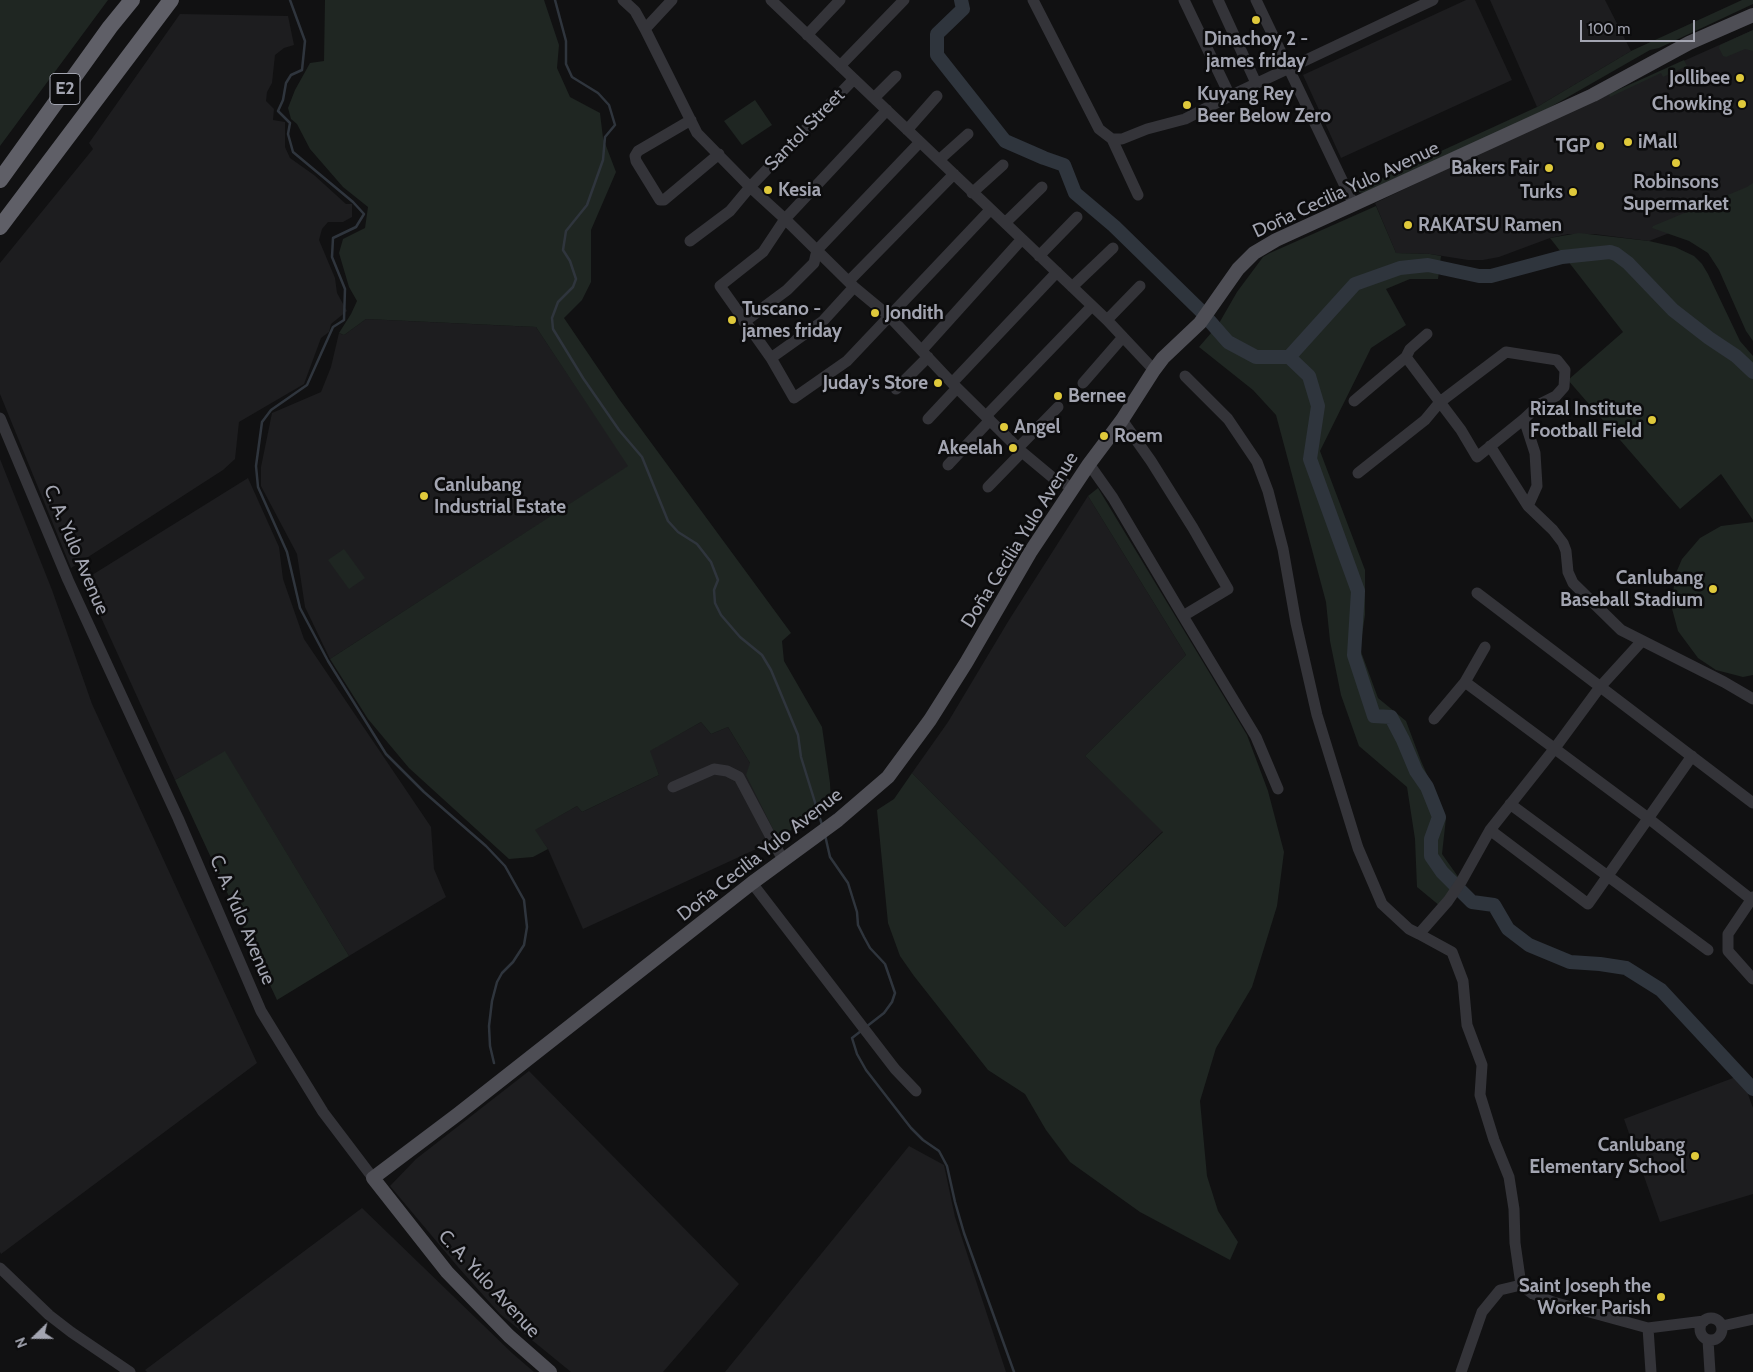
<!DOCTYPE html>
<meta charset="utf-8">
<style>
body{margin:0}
#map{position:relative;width:1753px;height:1372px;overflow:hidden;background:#111112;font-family:Cabin,sans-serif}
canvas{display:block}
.north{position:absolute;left:10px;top:1312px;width:50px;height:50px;-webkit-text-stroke:4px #0c0c0d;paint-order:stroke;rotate:248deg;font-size:14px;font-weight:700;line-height:20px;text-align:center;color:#a3a5b1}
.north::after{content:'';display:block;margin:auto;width:18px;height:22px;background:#a3a5b1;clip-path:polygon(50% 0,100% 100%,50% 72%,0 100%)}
.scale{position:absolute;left:1580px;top:20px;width:115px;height:22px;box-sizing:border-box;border:2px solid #a3a5b1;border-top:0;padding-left:6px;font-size:15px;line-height:18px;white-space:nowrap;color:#a3a5b1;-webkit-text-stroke:4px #0c0c0d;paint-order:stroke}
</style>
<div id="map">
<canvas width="1753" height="1372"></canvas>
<div class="north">N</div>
<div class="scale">100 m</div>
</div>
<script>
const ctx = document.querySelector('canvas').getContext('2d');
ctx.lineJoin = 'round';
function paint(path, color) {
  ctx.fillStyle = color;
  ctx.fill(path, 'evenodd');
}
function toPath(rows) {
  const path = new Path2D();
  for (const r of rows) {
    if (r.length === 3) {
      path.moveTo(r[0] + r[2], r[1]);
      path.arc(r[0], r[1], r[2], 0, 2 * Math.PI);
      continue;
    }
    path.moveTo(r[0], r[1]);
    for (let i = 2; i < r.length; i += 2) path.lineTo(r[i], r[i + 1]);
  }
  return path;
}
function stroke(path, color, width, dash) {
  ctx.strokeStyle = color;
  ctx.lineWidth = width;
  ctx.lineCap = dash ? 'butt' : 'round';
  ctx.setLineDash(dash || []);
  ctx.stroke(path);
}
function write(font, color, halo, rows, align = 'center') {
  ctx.font = font + ' Cabin,sans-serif';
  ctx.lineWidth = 5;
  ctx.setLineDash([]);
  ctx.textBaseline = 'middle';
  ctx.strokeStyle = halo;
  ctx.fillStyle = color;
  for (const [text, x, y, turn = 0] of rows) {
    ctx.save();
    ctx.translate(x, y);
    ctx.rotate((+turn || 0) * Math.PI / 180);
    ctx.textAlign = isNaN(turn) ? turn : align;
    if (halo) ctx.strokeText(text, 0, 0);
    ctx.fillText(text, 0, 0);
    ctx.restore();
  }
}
const built = toPath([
 [1466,0,1475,0,1512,80,1341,158,1303,75],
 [1490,0,1605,0,1631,51,1537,107],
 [180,14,288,16,294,45,284,48,275,55,272,83,267,92,266,101,274,109,273,120,285,122,285,147,290,158,314,175,346,204,352,204,352,217,343,222,328,222,322,229,319,240,335,278,337,293,347,311,331,324,329,332,321,338,304,384,239,422,235,459,223,470,71,568,0,394,0,263,93,149,89,143],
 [1753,30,1753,200,1649,241,1594,234,1568,234,1550,238,1499,257,1483,260,1468,260,1430,254,1396,253,1375,203,1542,124],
 [366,319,536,327,629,466,330,659,305,607,297,554,261,486,261,467,272,413,321,392,331,367,339,333,344,335],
 [0,459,52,590,92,704,257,1063,1,1254,0,1252],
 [248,478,279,547,283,579,304,639,431,827,434,869,446,897,349,956,225,752,175,780,84,580],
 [1088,496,1186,655,1085,756,1163,831,1065,927,912,773,948,722,1009,620],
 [701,722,711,734,728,727,750,763,778,839,583,929,548,849,534,830,577,806,582,812,659,775,649,751],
 [529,1071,739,1284,663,1372,571,1372,500,1314,458,1267,390,1186,416,1159],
 [1741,1075,1753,1108,1753,1194,1660,1222,1624,1119],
 [909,1146,944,1165,955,1217,1006,1372,725,1372],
 [362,1208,512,1353,534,1372,147,1372,145,1370]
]);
const green = toPath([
 [0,0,108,0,0,146],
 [325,0,544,0,559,45,557,68,570,97,600,113,603,138,616,172,591,230,591,282,582,300,564,318,619,399,791,633,782,641,784,661,822,727,830,783,831,803,778,839,746,775,750,763,728,727,711,734,701,722,650,751,659,775,582,812,577,806,535,830,548,849,533,857,509,859,409,768,368,719,330,659,628,466,536,327,366,319,344,335,339,333,351,314,357,301,349,287,339,253,343,239,365,228,368,207,343,187,310,149,297,124,291,119,288,108,295,90,310,63,324,61],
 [1742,0,1753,0,1753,4,1659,48,1650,50,1540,113,1363,193,1354,191,1537,107,1631,51],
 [1753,30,1753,51,1745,49,1726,57,1723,56,1719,48,1720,45],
 [1684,60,1687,66,1663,77,1661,73,1610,97,1609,94],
 [755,100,772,125,742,145,724,121],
 [1753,183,1753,341,1746,331,1719,270,1708,253,1689,241,1652,228,1653,226,1747,187],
 [1376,206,1396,253,1430,254,1441,256,1438,279,1410,279,1386,289,1406,325,1371,348,1320,451,1365,570,1365,615,1360,649,1378,698,1406,721,1421,761,1446,818,1442,854,1459,878,1440,906,1417,887,1415,839,1407,787,1359,746,1341,695,1330,641,1326,602,1276,415,1253,390,1199,347,1218,325,1237,292,1263,257,1270,253],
 [1579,233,1649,241,1675,247,1694,256,1702,264,1708,274,1740,341,1753,356,1753,520,1721,474,1680,509,1568,380,1623,332,1550,238],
 [1098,488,1247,735,1268,791,1284,852,1277,906,1252,987,1216,1048,1200,1101,1207,1176,1218,1211,1238,1242,1230,1260,1140,1212,1070,1162,1046,1130,1025,1094,988,1070,914,976,900,956,888,923,877,810,894,799,912,773,1065,927,1163,832,1085,756,1186,655,1088,496],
 [1753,522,1753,675,1743,677,1716,670,1698,658,1678,631,1671,605,1676,573,1682,559,1700,538,1721,526],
 [344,549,365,578,349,589,328,560],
 [225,751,349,956,277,1000,175,780]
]);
const stream = toPath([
 [290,0,305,41,302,70,291,75,286,83,283,100,278,111,290,123,288,134,293,152,353,202,364,214,356,227,333,238,332,257,345,289,344,320,333,327,307,385,271,410,262,422,256,466,258,487,287,552,300,608,328,661,386,754,424,792,486,846,505,866,524,900,527,927,524,945,513,962,502,973,497,982,492,1001,489,1026,490,1046,494,1063],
 [555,0,566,41,566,64,572,77,598,93,609,105,615,125,605,137,603,160,587,205,566,231,563,250,570,261,576,279,573,287,558,302,552,318,553,329,583,378,619,430,642,457,668,521,678,532,697,544,711,562,718,580,714,590,715,603,721,615,740,637,762,655,771,670,798,735,801,757,822,825],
 [825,835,830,857,848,883,857,912,858,925,864,937,870,948,885,964,895,993,892,1002,884,1013,866,1027],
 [861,1031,852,1038,857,1054,866,1070,911,1128,923,1140,939,1151,947,1166,955,1202,964,1233,1014,1372]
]);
const river = toPath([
 [961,0,963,9,937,34,937,55,1005,141,1044,158,1064,165,1075,193,1114,226,1200,310,1228,342,1256,357,1289,357,1355,284,1400,268,1428,265,1479,276,1491,276,1562,257,1610,252,1616,254,1628,263,1673,310,1709,338,1736,356,1753,372],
 [1289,357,1309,376,1318,406,1310,459,1358,591,1354,655,1374,716,1391,717,1403,740,1416,771,1427,787,1439,817,1431,839,1431,856,1442,872,1472,902,1494,905,1508,929,1529,945,1570,962,1600,964,1626,968,1661,990,1753,1089]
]);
const minor = toPath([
 [623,0,635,11,645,29,697,133,750,187,785,219,854,287,889,316,952,383,1022,452,1052,477,1063,482,1072,489],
 [771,0,1107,320,1154,370],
 [1033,0,1099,129,1112,139,1138,195],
 [1184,0,1230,96],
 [1218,0,1256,83],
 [1256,0,1354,205],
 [645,29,672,0],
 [807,35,840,0],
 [840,66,904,0],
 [874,98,896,76],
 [691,120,638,151,635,156,636,161,660,200,664,200,719,154],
 [907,130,937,96],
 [1112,139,1122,139,1147,129,1185,119,1230,96,1433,0],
 [939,160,968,134],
 [972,193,1003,165],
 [1005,223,1042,187],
 [690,241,730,211,750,187,854,79],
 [1039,256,1077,217],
 [849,281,954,174],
 [854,287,823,321,771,358,794,398,847,361,990,210],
 [1072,287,1113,248],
 [1107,320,1140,286],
 [744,322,787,290,814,263,817,250,920,142],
 [1427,334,1410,349,1406,357,1461,430,1477,457,1524,419,1535,453,1537,486,1528,506,1553,530,1563,543,1566,551,1568,572,1573,583,1621,630,1724,682,1753,699],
 [922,350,1022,239],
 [771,358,720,286,763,252,785,219,887,110],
 [1185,376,1228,419,1257,462,1268,491,1283,549,1296,623,1317,715,1358,848,1382,904,1409,929,1419,934,1448,901,1461,882,1490,830,1555,748,1600,687,1641,642],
 [952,383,1057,272],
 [1083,383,1123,337],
 [896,389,928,357],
 [1354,401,1406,357],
 [986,416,1092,306],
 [0,418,68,580,178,818,261,1011,323,1112,373,1178],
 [928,419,957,388],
 [1490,446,1528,506],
 [1018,448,1058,407],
 [1089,464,1113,498,1183,616,1228,589,1193,528,1151,461,1122,420],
 [948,465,990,420],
 [1358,473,1425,420,1440,402,1506,352,1557,360,1565,370,1564,387,1556,396,1540,404,1524,419],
 [988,487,1022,452],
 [1477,593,1753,803],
 [1183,616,1256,737,1278,789],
 [1465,682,1648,818,1752,900],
 [1434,719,1465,682,1485,647],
 [673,787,714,769,727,771,739,777,783,860],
 [1510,804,1708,950],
 [1490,830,1588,904,1692,756],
 [752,883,895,1069,916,1091],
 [1753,897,1728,934,1728,951,1753,979],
 [1419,934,1452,952,1463,981,1467,1025,1482,1065,1480,1095,1494,1140,1509,1177,1514,1209,1515,1243,1521,1285],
 [0,1268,49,1315,71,1332,130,1372],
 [1711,1329,11],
 [1722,1326,1753,1319],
 [1648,1328,1651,1372],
 [1708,1340,1710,1372],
 [1461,1372,1482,1312,1500,1290,1521,1285,1533,1294,1553,1302,1648,1328,1704,1321]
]);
const major = toPath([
 [550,1372,509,1336,447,1272,373,1178,458,1114,752,883,838,820,888,777,930,720,966,663,1031,551,1089,464,1122,420,1154,370,1163,358,1200,323,1238,269,1254,253,1276,240,1593,95,1689,43,1753,15]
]);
const highway = toPath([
 [0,180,110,27,132,0],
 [0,227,171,0]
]);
const markers = [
 [1256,20,5,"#dfc93b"],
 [1740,78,5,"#dfc93b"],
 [1742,104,5,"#dfc93b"],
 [1187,105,5,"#dfc93b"],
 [1628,142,5,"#dfc93b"],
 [1600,146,5,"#dfc93b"],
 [1676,163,5,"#dfc93b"],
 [1549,168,5,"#dfc93b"],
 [768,190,5,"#dfc93b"],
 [1573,192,5,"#dfc93b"],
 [1408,225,5,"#dfc93b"],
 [875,313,5,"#dfc93b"],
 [732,320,5,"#dfc93b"],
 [938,383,5,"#dfc93b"],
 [1058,396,5,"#dfc93b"],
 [1652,420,5,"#dfc93b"],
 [1004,427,5,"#dfc93b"],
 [1104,436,5,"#dfc93b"],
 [1013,448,5,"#dfc93b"],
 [424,496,5,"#dfc93b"],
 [1713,589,5,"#dfc93b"],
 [1695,1156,5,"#dfc93b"],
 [1661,1297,5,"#dfc93b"]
];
const shields = [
 [65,89,30]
];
const shieldNames = [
 ["E2",65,89]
];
const poiNames = [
 ["Dinachoy 2 -",1256,39,"center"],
 ["james friday",1256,61,"center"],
 ["Jollibee",1730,78],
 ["Kuyang Rey",1197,94,"left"],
 ["Beer Below Zero",1197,116,"left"],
 ["Chowking",1732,104],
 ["iMall",1638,142,"left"],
 ["TGP",1590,146],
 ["Bakers Fair",1539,168],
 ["Robinsons",1676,182,"center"],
 ["Supermarket",1676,204,"center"],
 ["Kesia",778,190,"left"],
 ["Turks",1563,192],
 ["RAKATSU Ramen",1418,225,"left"],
 ["Tuscano -",742,309,"left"],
 ["james friday",742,331,"left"],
 ["Jondith",885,313,"left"],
 ["Juday's Store",928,383],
 ["Bernee",1068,396,"left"],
 ["Rizal Institute",1642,409],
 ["Football Field",1642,431],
 ["Angel",1014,427,"left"],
 ["Roem",1114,436,"left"],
 ["Akeelah",1003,448],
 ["Canlubang",434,485,"left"],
 ["Industrial Estate",434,507,"left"],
 ["Canlubang",1703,578],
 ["Baseball Stadium",1703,600],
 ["Canlubang",1685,1145],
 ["Elementary School",1685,1167],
 ["Saint Joseph the",1651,1286],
 ["Worker Parish",1651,1308]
];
const streetNames = [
 ["Santol Street",805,130,-46],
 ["Doña Cecilia Yulo Avenue",1346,190,-25],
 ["Doña Cecilia Yulo Avenue",1020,540,-58],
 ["C. A. Yulo Avenue",76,550,67],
 ["Doña Cecilia Yulo Avenue",760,855,-38],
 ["C. A. Yulo Avenue",242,920,67],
 ["C. A. Yulo Avenue",489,1284,47]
];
paint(built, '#1d1d1f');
paint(green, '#1f2622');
stroke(stream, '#2f353d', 2.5);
stroke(river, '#2f353d', 14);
stroke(minor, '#343439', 11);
stroke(major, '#4e4e55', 14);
stroke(highway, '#5f5f67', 16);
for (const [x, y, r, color] of markers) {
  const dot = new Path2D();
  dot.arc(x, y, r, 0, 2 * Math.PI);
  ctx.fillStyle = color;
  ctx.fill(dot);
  stroke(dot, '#0c0c0d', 2);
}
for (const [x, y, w] of shields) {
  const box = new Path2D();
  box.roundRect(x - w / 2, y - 15.5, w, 31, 4);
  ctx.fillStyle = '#0c0c0d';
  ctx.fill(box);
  stroke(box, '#a3a5b1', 1);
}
write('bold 18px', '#a3a5b1', null, shieldNames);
write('bold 19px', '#a3a5b1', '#0c0c0d', poiNames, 'right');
write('19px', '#a3a5b1', '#0c0c0d', streetNames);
</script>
